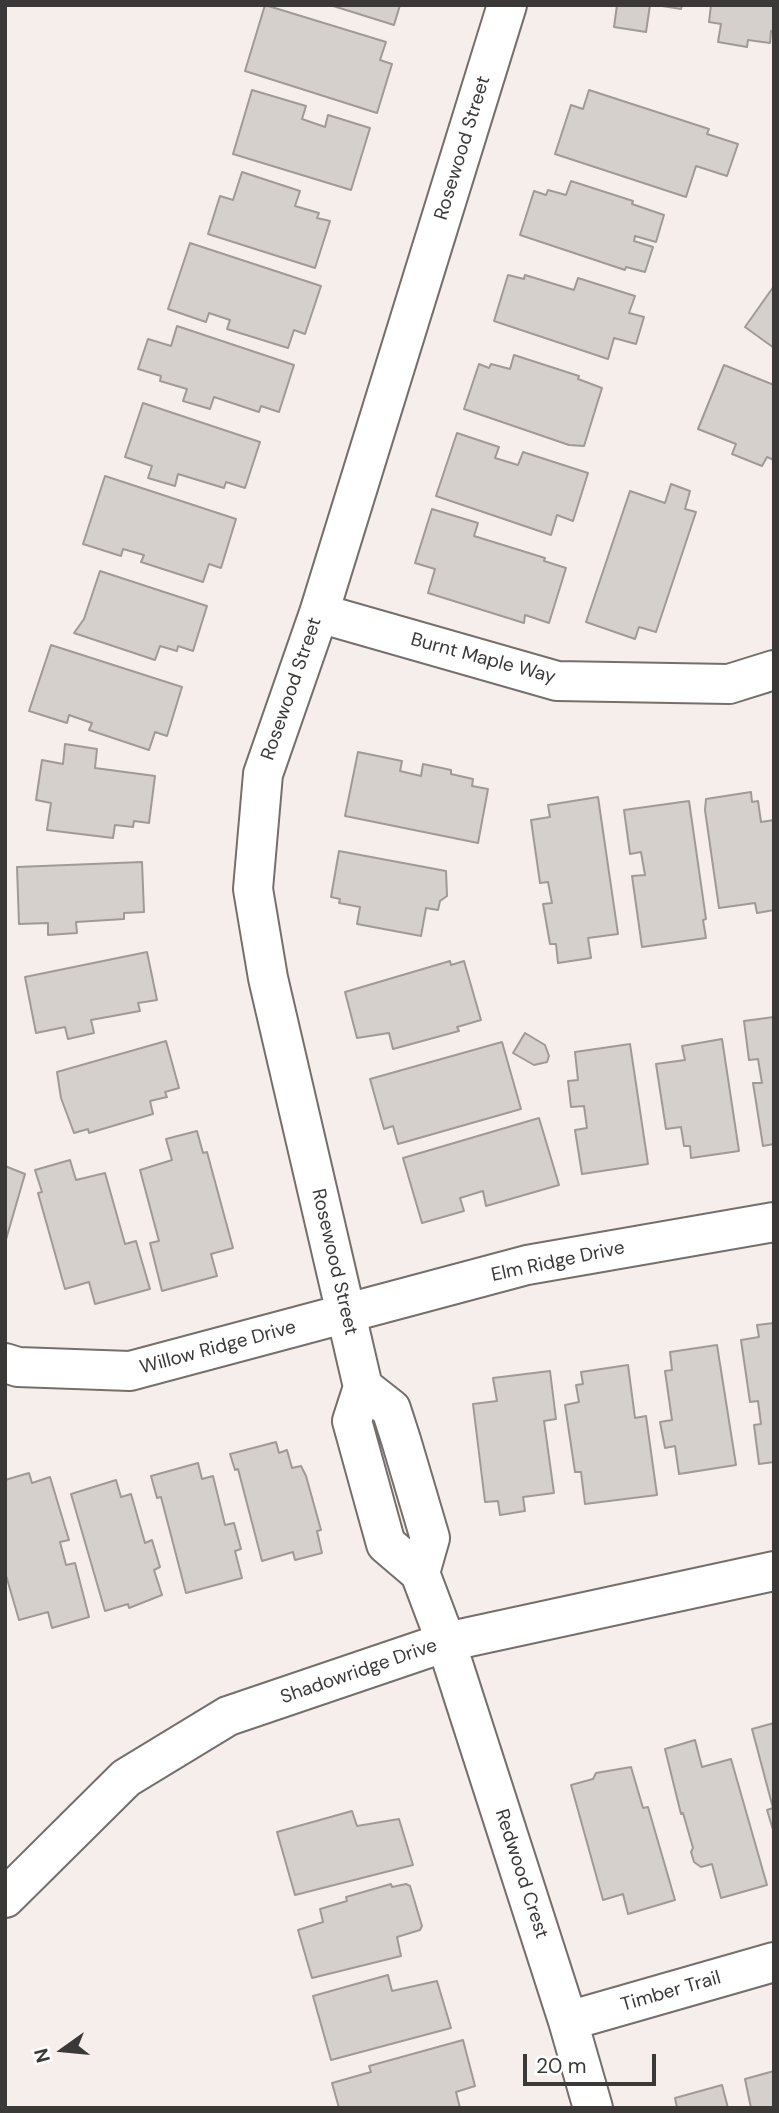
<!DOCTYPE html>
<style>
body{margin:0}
#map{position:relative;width:779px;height:2113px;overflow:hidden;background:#f5eeeb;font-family:"DM Sans",sans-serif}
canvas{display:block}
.frame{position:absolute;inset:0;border:7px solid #3b3938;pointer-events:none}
.north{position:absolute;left:28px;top:2015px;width:70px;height:70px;-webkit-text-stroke:5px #fff;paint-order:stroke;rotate:255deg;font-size:19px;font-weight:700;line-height:28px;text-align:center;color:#3b3938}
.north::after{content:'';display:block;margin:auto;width:24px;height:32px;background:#3b3938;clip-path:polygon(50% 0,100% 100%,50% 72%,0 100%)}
.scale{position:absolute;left:523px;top:2054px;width:133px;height:32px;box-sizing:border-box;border:4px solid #3b3938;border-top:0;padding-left:9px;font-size:21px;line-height:24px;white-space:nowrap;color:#3b3938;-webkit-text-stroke:5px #fff;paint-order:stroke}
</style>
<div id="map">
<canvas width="779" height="2113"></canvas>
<div class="frame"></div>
<div class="north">N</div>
<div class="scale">20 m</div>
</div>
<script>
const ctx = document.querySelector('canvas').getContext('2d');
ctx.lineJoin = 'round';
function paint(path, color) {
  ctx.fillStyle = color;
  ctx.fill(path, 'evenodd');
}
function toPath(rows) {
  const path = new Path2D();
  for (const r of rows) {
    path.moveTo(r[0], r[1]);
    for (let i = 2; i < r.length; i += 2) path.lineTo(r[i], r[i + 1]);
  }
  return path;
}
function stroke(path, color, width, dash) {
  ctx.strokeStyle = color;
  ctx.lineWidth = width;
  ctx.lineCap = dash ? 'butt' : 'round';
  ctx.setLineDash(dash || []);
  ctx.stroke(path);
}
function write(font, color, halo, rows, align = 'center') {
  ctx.font = font + ' "DM Sans",sans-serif';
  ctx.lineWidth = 5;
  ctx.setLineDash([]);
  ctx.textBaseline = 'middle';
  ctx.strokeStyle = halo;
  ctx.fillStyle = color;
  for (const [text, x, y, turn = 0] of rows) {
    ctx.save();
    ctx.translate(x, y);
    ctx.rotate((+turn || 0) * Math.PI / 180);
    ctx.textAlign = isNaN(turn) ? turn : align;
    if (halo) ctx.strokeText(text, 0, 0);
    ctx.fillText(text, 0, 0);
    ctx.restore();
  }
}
const building = toPath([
 [265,5,386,42,380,60,392,64,377,113,245,71,265,5],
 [330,5,400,5,394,25,330,5],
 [617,5,650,5,646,32,614,27,617,5],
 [656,5,682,5,681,9,656,5],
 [711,5,774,5,774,32,771,31,770,43,748,40,747,47,718,42,721,24,709,22,711,5],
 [252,90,306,106,302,119,325,127,328,115,370,128,351,190,233,154,252,90],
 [589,90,709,129,707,134,738,144,727,176,696,166,686,197,555,154,571,105,583,109,589,90],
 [242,172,300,191,295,206,319,213,317,218,330,221,315,268,208,234,220,196,233,200,242,172],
 [571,181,633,201,632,204,664,215,656,242,635,236,634,241,653,247,645,272,626,267,625,270,520,235,534,191,546,195,548,190,566,195,571,181],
 [190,243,321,286,305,334,294,330,288,348,227,329,230,320,209,313,206,322,168,309,190,243],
 [508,275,524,279,525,275,574,290,578,278,635,296,629,313,644,317,636,344,614,338,608,359,494,321,508,275],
 [774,286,774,348,745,327,774,286],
 [177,326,294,365,279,412,261,406,259,412,214,397,210,409,183,401,187,389,160,381,161,376,138,369,148,339,171,346,177,326],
 [514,355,579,376,578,379,602,388,584,446,569,445,464,409,479,364,489,368,491,364,510,369,514,355],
 [724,365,774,385,774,460,767,457,762,466,732,454,736,444,698,429,724,365],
 [143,403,260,442,245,488,226,482,224,488,178,474,175,486,148,478,152,466,125,457,143,403],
 [457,433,499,447,495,458,518,465,523,452,588,473,573,521,557,515,551,535,436,496,457,433],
 [105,476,236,519,221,568,209,564,203,582,141,562,144,555,123,549,121,556,83,544,105,476],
 [671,484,690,491,685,509,696,512,656,632,639,627,635,639,586,622,630,491,665,503,671,484],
 [432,509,478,523,474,536,545,558,544,561,566,568,549,623,525,615,524,623,428,593,435,569,415,563,432,509],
 [100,571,207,606,193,651,178,646,177,651,160,646,155,660,74,633,84,619,100,571],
 [51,645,182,687,167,736,155,732,149,750,89,730,92,723,69,715,67,723,29,711,51,645],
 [65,744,97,749,95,768,155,776,149,823,134,821,133,827,115,825,113,838,47,830,51,803,36,800,42,760,63,764,65,744],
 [358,752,402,761,400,771,421,776,423,764,451,770,451,774,473,779,472,786,488,789,478,843,345,816,358,752],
 [751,792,752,802,758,801,761,822,774,820,774,910,757,913,755,903,719,908,705,810,706,799,751,792],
 [598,797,618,934,588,938,591,958,558,963,556,944,550,944,543,904,552,903,548,882,540,883,531,820,550,817,548,805,598,797],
 [689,801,706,919,703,920,706,938,642,947,632,876,645,875,641,852,630,854,624,810,689,801],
 [339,851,446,871,447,896,440,901,438,910,426,908,421,936,357,924,360,907,339,903,340,899,331,897,339,851],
 [142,862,144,912,124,913,124,919,76,922,77,933,48,935,48,923,19,924,17,867,142,862],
 [147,952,157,1000,138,1003,140,1011,91,1020,94,1033,68,1039,65,1027,36,1033,25,977,147,952],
 [450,961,451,965,464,961,481,1020,457,1027,459,1031,393,1049,389,1033,357,1038,345,992,450,961],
 [774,1017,774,1144,763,1146,753,1083,762,1083,758,1059,749,1060,744,1021,774,1017],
 [525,1033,545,1045,549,1056,547,1062,534,1065,513,1053,525,1033],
 [722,1039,739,1151,691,1158,690,1146,684,1146,681,1127,666,1129,656,1064,685,1060,682,1046,722,1039],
 [166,1041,179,1088,165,1092,167,1097,150,1101,153,1114,89,1133,88,1129,74,1133,61,1098,57,1072,166,1041],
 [502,1042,521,1109,398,1144,393,1126,384,1129,370,1079,502,1042],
 [630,1044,648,1164,582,1174,575,1130,587,1128,584,1106,571,1107,568,1081,578,1080,575,1052,630,1044],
 [539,1118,559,1185,486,1206,483,1191,460,1198,464,1211,422,1223,403,1158,539,1118],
 [197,1131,203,1153,207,1152,233,1248,211,1254,217,1276,162,1291,150,1243,159,1241,140,1170,172,1160,166,1139,197,1131],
 [70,1160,76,1180,105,1173,125,1244,136,1241,150,1289,95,1304,89,1282,65,1289,38,1193,42,1192,35,1170,70,1160],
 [5,1166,25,1174,5,1243,5,1166],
 [774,1323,774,1462,759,1464,754,1425,761,1424,758,1401,750,1402,741,1340,759,1337,757,1325,774,1323],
 [717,1345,736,1465,679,1474,675,1446,665,1448,660,1422,672,1420,665,1371,672,1370,670,1352,717,1345],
 [628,1365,635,1418,646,1416,657,1495,585,1504,581,1472,575,1472,565,1405,579,1402,576,1385,583,1384,581,1372,628,1365],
 [550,1371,556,1419,544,1421,554,1493,523,1497,525,1511,500,1515,498,1501,485,1502,473,1404,497,1401,493,1378,550,1371],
 [276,1442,279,1453,287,1450,292,1468,301,1466,306,1476,321,1530,317,1531,322,1553,295,1560,293,1552,262,1561,238,1469,235,1470,230,1454,276,1442],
 [198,1463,202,1479,213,1476,225,1525,234,1523,241,1549,235,1551,242,1578,186,1593,161,1497,157,1498,151,1476,198,1463],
 [29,1473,32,1483,50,1477,69,1540,60,1542,66,1565,75,1563,89,1617,52,1628,48,1612,19,1620,5,1572,5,1480,29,1473],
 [116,1480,121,1497,131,1494,145,1543,152,1540,160,1567,154,1570,162,1595,129,1608,128,1604,105,1611,71,1494,116,1480],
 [774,1723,774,1833,767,1810,773,1808,752,1729,774,1723],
 [695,1740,702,1767,731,1759,767,1885,721,1898,712,1864,701,1867,694,1862,691,1852,693,1848,683,1813,681,1814,665,1749,695,1740],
 [631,1767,643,1808,648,1807,675,1900,628,1914,623,1894,603,1900,571,1785,593,1779,596,1773,631,1767],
 [352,1811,357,1826,399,1819,413,1865,295,1895,277,1832,352,1811],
 [391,1884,392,1887,406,1884,410,1886,422,1926,420,1930,397,1937,401,1956,312,1978,298,1930,323,1922,320,1909,347,1901,346,1897,391,1884],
 [388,1975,392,1991,437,1981,451,2028,331,2060,313,1996,388,1975],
 [463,2040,475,2086,456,2092,460,2108,339,2108,332,2083,371,2072,369,2066,463,2040],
 [774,2071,774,2108,751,2108,745,2079,774,2071],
 [722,2085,728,2108,677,2108,675,2098,722,2085]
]);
const minor = toPath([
 [507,5,319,613,263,774,253,889,268,978,363,1387,352,1421,386,1544,420,1573,446,1642,568,2021,593,2108],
 [319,613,557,681,729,684,774,670],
 [5,1363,18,1367,130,1371,527,1265,774,1222],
 [363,1387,391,1409,401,1440,430,1538,420,1573],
 [5,1898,126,1778,228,1716,446,1642,774,1571],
 [568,2021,774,1962]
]);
const streetNames = [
 ["Rosewood Street",463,148,-73],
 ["Burnt Maple Way",483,659,15],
 ["Rosewood Street",292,689,-71],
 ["Rosewood Street",334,1262,77],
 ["Elm Ridge Drive",558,1262,-12],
 ["Willow Ridge Drive",218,1348,-15],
 ["Shadowridge Drive",359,1672,-19],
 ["Redwood Crest",521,1874,72],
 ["Timber Trail",671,1992,-16]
];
paint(building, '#d6d0cd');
stroke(building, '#a09a97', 2);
stroke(minor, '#756f6c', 42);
stroke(minor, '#fff', 38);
write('19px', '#3b3938', '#fff', streetNames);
</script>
